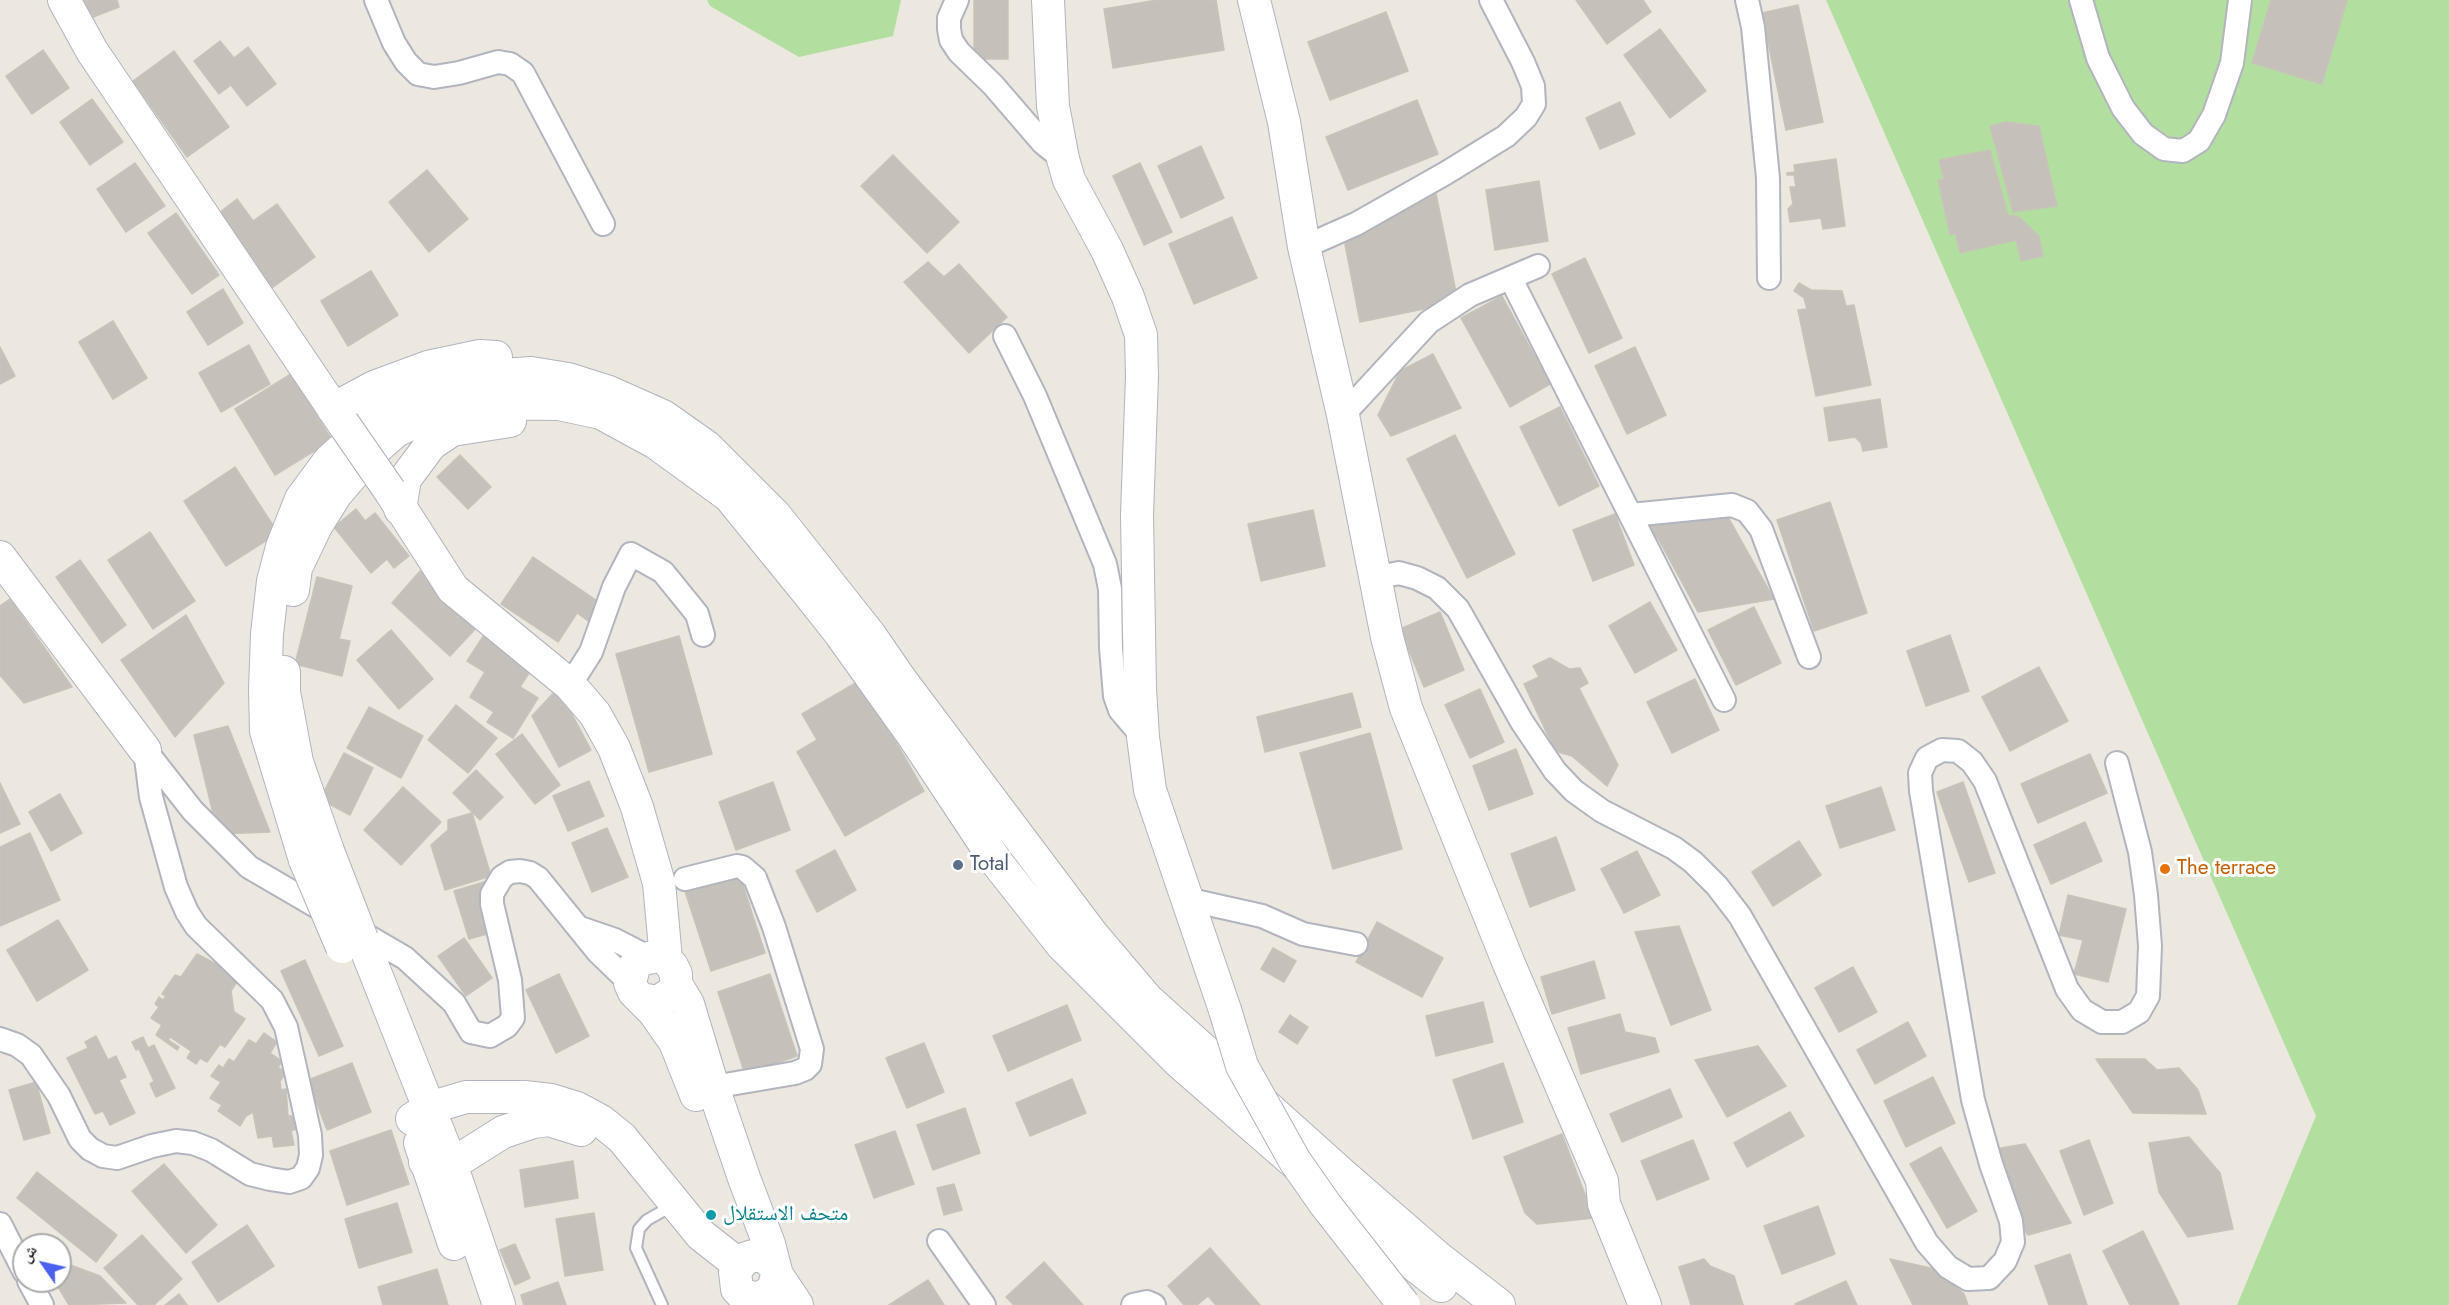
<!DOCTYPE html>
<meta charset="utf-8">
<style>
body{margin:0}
#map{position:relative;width:2449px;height:1305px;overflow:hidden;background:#ece7df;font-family:Jost,"Noto Naskh Arabic",sans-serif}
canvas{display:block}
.north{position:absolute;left:12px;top:1233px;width:60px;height:60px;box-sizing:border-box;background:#fff;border:2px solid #ababab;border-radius:50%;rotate:304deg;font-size:16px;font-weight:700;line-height:24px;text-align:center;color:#2c2c2c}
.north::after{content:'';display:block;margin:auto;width:21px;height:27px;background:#4a61ee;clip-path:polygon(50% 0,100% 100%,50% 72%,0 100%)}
</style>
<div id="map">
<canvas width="2449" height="1305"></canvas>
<div class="north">ش</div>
</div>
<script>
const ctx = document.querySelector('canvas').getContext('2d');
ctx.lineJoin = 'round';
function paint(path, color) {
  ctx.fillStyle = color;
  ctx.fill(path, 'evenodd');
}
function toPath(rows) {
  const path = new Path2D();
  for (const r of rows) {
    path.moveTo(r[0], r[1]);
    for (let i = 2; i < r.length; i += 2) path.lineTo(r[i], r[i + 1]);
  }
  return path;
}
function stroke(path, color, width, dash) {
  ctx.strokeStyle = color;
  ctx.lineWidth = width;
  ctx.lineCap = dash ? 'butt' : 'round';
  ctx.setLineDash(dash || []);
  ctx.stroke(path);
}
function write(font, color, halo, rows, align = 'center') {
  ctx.font = font + ' Jost,"Noto Naskh Arabic",sans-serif';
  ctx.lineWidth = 6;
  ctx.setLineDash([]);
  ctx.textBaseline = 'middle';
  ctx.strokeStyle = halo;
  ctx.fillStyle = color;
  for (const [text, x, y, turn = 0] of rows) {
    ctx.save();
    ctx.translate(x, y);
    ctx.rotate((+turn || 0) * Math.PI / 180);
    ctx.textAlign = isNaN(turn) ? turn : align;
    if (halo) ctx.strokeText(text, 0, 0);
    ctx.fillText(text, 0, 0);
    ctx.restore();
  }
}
const green = toPath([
 [707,0,901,0,893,36,799,57,710,6],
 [1826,0,2449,0,2449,1305,2237,1305,2316,1116]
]);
const building = toPath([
 [81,0,117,0,119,7,88,19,81,0],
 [974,0,1008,0,1008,59,974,59,974,0],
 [1157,0,1216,0,1224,50,1113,68,1104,9,1157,0],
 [1576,0,1643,0,1651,12,1607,44,1576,0],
 [2271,0,2347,0,2322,84,2252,63,2271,0],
 [1798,5,1823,122,1786,130,1762,13,1798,5],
 [1386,12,1408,71,1330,100,1308,42,1386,12],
 [1660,29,1706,91,1670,118,1624,55,1660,29],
 [220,41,234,58,248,47,276,84,247,106,231,85,219,94,194,61,220,41],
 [43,50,69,88,32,114,6,76,43,50],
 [174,51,229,127,187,157,133,81,174,51],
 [92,99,123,142,90,165,60,122,92,99],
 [1417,100,1438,154,1348,190,1326,137,1417,100],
 [1620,102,1635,134,1600,149,1586,118,1620,102],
 [2006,122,2039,126,2057,206,2013,212,1990,126,2006,122],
 [1201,146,1224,198,1181,218,1158,166,1201,146],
 [1990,150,2008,215,2018,216,2039,236,2043,256,2021,261,2016,240,1960,253,1955,233,1950,235,1938,180,1944,179,1939,160,1990,150],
 [893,155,959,222,927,253,861,186,893,155],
 [1836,159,1845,226,1823,229,1821,218,1790,222,1788,209,1793,204,1790,187,1796,187,1794,175,1787,175,1787,173,1795,172,1794,165,1836,159],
 [135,163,165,206,126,232,97,189,135,163],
 [1140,163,1172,232,1144,245,1113,176,1140,163],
 [427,170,468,219,429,252,389,202,427,170],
 [1539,181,1548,241,1495,250,1486,190,1539,181],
 [1436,194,1458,302,1360,322,1345,244,1436,194],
 [237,199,253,221,277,204,315,257,269,290,215,216,237,199],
 [176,213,219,275,192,294,148,233,176,213],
 [1232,217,1257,278,1194,304,1169,244,1232,217],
 [1585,258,1622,338,1589,353,1552,274,1585,258],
 [928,262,944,277,959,264,1007,317,969,353,904,282,928,262],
 [371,271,398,315,348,346,321,301,371,271],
 [1799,283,1811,290,1842,291,1846,306,1854,305,1871,385,1816,396,1798,310,1807,309,1804,298,1794,291,1799,283],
 [223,289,243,323,208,345,187,312,223,289],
 [1502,296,1550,384,1510,407,1461,318,1502,296],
 [113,321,147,378,113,399,79,342,113,321],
 [249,345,270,384,221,412,199,373,249,345],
 [0,347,15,376,0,384,0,347],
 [1635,347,1666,415,1627,434,1595,366,1635,347],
 [1433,354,1461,408,1391,436,1378,415,1400,371,1433,354],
 [291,374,332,440,275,475,235,409,291,374],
 [1880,399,1887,447,1863,451,1861,443,1855,437,1829,441,1824,408,1880,399],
 [1560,407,1599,486,1559,506,1520,427,1560,407],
 [1455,435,1515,554,1467,578,1407,459,1455,435],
 [460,455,491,487,468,509,437,477,460,455],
 [235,467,278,533,226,566,184,501,235,467],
 [1830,502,1867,613,1814,631,1777,520,1830,502],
 [356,509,365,521,375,513,409,556,394,568,387,559,371,573,334,527,356,509],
 [1313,510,1325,566,1261,581,1248,524,1313,510],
 [1615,514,1634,565,1593,581,1573,530,1615,514],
 [1728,517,1774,599,1698,612,1659,540,1646,526,1728,517],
 [150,532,195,601,153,629,108,560,150,532],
 [533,557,606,607,594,625,577,613,558,642,501,604,533,557],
 [80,560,126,625,102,643,56,577,80,560],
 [420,571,479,625,450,656,392,603,420,571],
 [317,577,352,586,339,639,350,641,342,676,295,664,317,577],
 [10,599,72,687,24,703,0,675,0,606,10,599],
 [1650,602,1677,650,1635,673,1609,626,1650,602],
 [1754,607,1781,663,1736,685,1708,630,1754,607],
 [1440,612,1464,670,1424,687,1400,629,1440,612],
 [186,615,224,683,175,737,121,660,186,615],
 [391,630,433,679,399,709,357,660,391,630],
 [484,635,534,665,520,687,538,698,513,738,487,722,494,712,470,697,485,672,467,661,484,635],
 [1950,635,1969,691,1926,706,1907,651,1950,635],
 [679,636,712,754,649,772,616,654,679,636],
 [1550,658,1569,669,1580,668,1588,683,1579,688,1618,765,1607,786,1572,756,1555,751,1524,684,1539,677,1533,666,1550,658],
 [2039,667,2068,721,2010,751,1982,697,2039,667],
 [1695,679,1719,730,1672,753,1647,702,1695,679],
 [861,680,924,791,845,836,797,752,817,740,802,714,861,680],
 [558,688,591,750,559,767,532,716,558,688],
 [1480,689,1504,742,1470,758,1445,705,1480,689],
 [1352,693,1361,727,1265,752,1257,717,1352,693],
 [456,705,497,738,468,773,428,740,456,705],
 [369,707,423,736,401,778,347,748,369,707],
 [228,726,270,832,218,834,194,735,228,726],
 [1370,733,1402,849,1333,869,1300,753,1370,733],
 [522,734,560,785,535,804,496,754,522,734],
 [1516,749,1533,794,1489,810,1473,766,1516,749],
 [344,753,373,768,350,815,320,799,344,753],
 [2090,754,2107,793,2038,823,2021,784,2090,754],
 [476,770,503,797,480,820,453,793,476,770],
 [589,781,604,816,568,831,553,796,589,781],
 [773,782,790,830,736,850,719,802,773,782],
 [1963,782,1995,873,1969,882,1937,792,1963,782],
 [0,783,20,824,0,833,0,783],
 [403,787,441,822,401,865,364,830,403,787],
 [1881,787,1895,830,1840,848,1826,806,1881,787],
 [60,794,82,833,51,851,29,812,60,794],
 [472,813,491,876,445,890,431,845,448,830,448,820,472,813],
 [2085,822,2102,861,2051,884,2034,845,2085,822],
 [607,828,628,877,592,892,572,843,607,828],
 [30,833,60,900,0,926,0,847,30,833],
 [1556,837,1575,890,1530,907,1511,854,1556,837],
 [1799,841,1821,875,1773,906,1752,872,1799,841],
 [835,850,856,890,817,912,796,871,835,850],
 [1637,851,1660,895,1624,913,1601,869,1637,851],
 [739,873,765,953,711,971,685,891,739,873],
 [484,882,487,934,469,939,454,891,484,882],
 [2068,895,2126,909,2108,982,2074,974,2083,940,2059,935,2068,895],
 [58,920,88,970,37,1001,7,950,58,920],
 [1377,922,1443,958,1422,997,1356,962,1377,922],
 [1679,926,1711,1010,1671,1025,1635,932,1679,926],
 [464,938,492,978,466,996,438,956,464,938],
 [1273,948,1296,961,1284,982,1261,969,1273,948],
 [197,954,216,964,218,961,230,968,227,972,238,980,231,991,234,1012,245,1019,225,1047,220,1044,207,1062,200,1058,196,1064,187,1058,191,1051,170,1037,168,1040,179,1047,177,1050,156,1035,162,1025,151,1018,159,1007,155,1004,159,997,163,1000,166,996,162,994,175,975,181,977,197,954],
 [305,960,343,1046,319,1056,281,971,305,960],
 [1594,961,1605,998,1552,1014,1541,977,1594,961],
 [1853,967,1877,1012,1839,1032,1815,988,1853,967],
 [559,974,589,1036,556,1053,526,990,559,974],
 [770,974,797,1056,745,1074,718,992,770,974],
 [1483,1002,1493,1042,1436,1056,1426,1016,1483,1002],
 [1067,1005,1081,1040,1008,1071,993,1036,1067,1005],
 [1620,1014,1625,1032,1655,1038,1659,1052,1581,1074,1568,1028,1620,1014],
 [1290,1015,1308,1027,1297,1044,1279,1032,1290,1015],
 [1908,1022,1926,1056,1875,1084,1857,1050,1908,1022],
 [264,1033,277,1042,270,1053,282,1061,278,1067,286,1073,280,1081,281,1090,286,1089,288,1116,294,1116,296,1129,291,1131,294,1145,274,1147,272,1136,258,1138,253,1112,246,1116,240,1126,218,1111,222,1105,210,1098,221,1082,211,1076,219,1065,223,1068,229,1059,234,1062,249,1040,256,1044,264,1033],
 [96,1036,108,1060,116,1056,126,1077,119,1080,135,1113,110,1125,103,1111,95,1114,67,1058,88,1048,85,1042,96,1036],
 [143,1037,148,1048,154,1045,175,1088,156,1097,150,1084,154,1081,139,1049,136,1050,132,1042,143,1037],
 [924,1043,944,1092,907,1108,886,1058,924,1043],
 [1758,1046,1786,1086,1727,1117,1695,1060,1758,1046],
 [2096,1059,2145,1059,2157,1070,2179,1068,2198,1090,2206,1114,2133,1113,2096,1059],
 [352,1063,371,1112,327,1130,308,1080,352,1063],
 [1503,1063,1523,1122,1473,1139,1453,1080,1503,1063],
 [1933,1077,1955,1123,1906,1147,1884,1101,1933,1077],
 [1072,1079,1086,1113,1030,1136,1016,1103,1072,1079],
 [36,1082,50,1133,24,1140,9,1090,36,1082],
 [1670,1089,1682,1117,1622,1142,1610,1114,1670,1089],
 [965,1108,980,1153,933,1170,917,1125,965,1108],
 [1790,1112,1804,1136,1747,1167,1734,1143,1790,1112],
 [391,1130,409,1184,347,1205,330,1151,391,1130],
 [895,1131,914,1184,874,1198,855,1145,895,1131],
 [1562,1134,1594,1218,1537,1224,1525,1213,1504,1157,1562,1134],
 [2189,1137,2220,1173,2233,1229,2188,1237,2159,1192,2149,1143,2189,1137],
 [1693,1140,1709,1179,1657,1200,1641,1161,1693,1140],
 [2089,1140,2113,1203,2084,1215,2060,1151,2089,1140],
 [2025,1144,2071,1223,2028,1235,2014,1214,1995,1149,2025,1144],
 [1941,1147,1977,1211,1947,1228,1910,1164,1941,1147],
 [573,1161,578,1198,525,1207,520,1170,573,1161],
 [164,1164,217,1225,186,1253,132,1191,164,1164],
 [37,1172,117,1235,96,1262,17,1198,37,1172],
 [954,1184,962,1210,944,1215,937,1188,954,1184],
 [397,1203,412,1252,359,1268,345,1219,397,1203],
 [1818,1206,1835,1254,1782,1274,1764,1226,1818,1206],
 [594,1213,603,1270,565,1276,556,1219,594,1213],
 [247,1225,274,1266,218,1302,192,1262,247,1225],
 [2143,1231,2179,1304,2177,1305,2130,1305,2103,1251,2143,1231],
 [142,1235,182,1279,154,1305,138,1305,104,1268,142,1235],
 [515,1244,530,1278,515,1285,500,1250,515,1244],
 [1210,1248,1260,1305,1216,1305,1208,1296,1197,1305,1184,1305,1168,1286,1210,1248],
 [2070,1254,2087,1305,2049,1305,2035,1266,2070,1254],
 [1704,1259,1710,1266,1734,1276,1743,1305,1691,1305,1679,1267,1704,1259],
 [1890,1259,1935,1269,1964,1294,1968,1305,1913,1305,1890,1259],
 [1044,1262,1083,1305,1014,1305,1006,1297,1044,1262],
 [65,1263,100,1276,126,1303,69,1305,55,1282,60,1281,60,1272,65,1263],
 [437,1269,448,1305,383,1305,378,1287,437,1269],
 [928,1280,944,1305,889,1305,928,1280],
 [1846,1281,1857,1305,1796,1305,1795,1304,1846,1281],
 [558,1282,566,1305,524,1305,521,1295,558,1282],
 [179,1294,187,1305,165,1305,179,1294]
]);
const lane = toPath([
 [662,1305,636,1248,639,1229,647,1220,663,1211]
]);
const street = toPath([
 [376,0,394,43,406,62,418,74,434,77,459,73,498,62,510,64,523,73,603,224],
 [957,0,949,18,949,29,951,40,959,52,993,85,1043,143,1063,159],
 [1747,0,1753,27,1768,178,1769,278],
 [2081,0,2098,58,2123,108,2143,134,2164,149,2183,151,2199,141,2214,115,2232,63,2240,0],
 [1304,247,1356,224,1446,173,1506,136,1526,117,1534,104,1533,86,1523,62,1491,0],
 [1511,279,1724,700],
 [1005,336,1035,396,1105,564,1110,589,1111,648,1115,696,1120,710,1143,737],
 [1343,415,1429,322,1470,295,1538,266],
 [1631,515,1732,505,1747,511,1761,529,1809,657],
 [1375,578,1399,573,1417,578,1437,588,1458,609,1522,722,1555,771,1574,791,1602,811,1674,848,1693,862,1717,886,1740,916,1927,1243,1948,1267,1968,1279,1989,1278,2005,1261,2013,1242,2011,1221,1991,1164,1973,1100,1921,791,1920,773,1927,758,1942,750,1958,751,1972,762,1985,781,2067,989,2082,1010,2102,1022,2122,1022,2139,1012,2148,996,2150,946,2146,895,2140,852,2117,763],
 [570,685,591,652,614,587,631,554,663,572,697,614,703,635],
 [146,751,193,811,249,867,405,958,454,1003,471,1032,490,1036,507,1026,513,1018,510,980,492,904,492,894,502,877,510,872,520,871,530,873,538,878,598,952,630,983],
 [685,879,737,866,742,867,755,878,774,927,812,1049,810,1064,805,1069,795,1073,713,1087],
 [1186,899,1262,916,1303,934,1356,944],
 [580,928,615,940,648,957],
 [0,1039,17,1045,31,1055,59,1096,80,1139,90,1149,103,1156,117,1158,152,1146,176,1141,193,1143,211,1150,250,1174,270,1179,289,1182,301,1178,308,1168,311,1155,310,1135,286,1027,272,1000,196,926,187,912,176,887,151,797,145,750],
 [0,1224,24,1271],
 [939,1241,984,1305],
 [29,1281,42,1305],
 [1133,1305,1147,1302,1154,1305]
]);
const secondary = toPath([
 [64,0,92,51,343,423],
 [1048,0,1053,106,1063,159,1069,180,1107,250,1128,297,1141,335,1142,376,1137,515,1140,689,1143,737,1150,790,1225,1010],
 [1254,0,1284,122,1304,247,1343,415,1387,637,1406,708,1509,964,1602,1181,1604,1204,1645,1305],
 [333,409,374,387,428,367,480,356,496,357],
 [390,491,453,589,570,685,595,714,614,748,637,807,659,883,666,959],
 [400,509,405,479,431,444,452,430,510,421],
 [0,557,145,750],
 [293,590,296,568,316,526,336,494,372,452,396,431,423,418,450,407,483,403,559,404,601,413,656,443,729,496,808,593,839,632,914,737,998,864,1062,945,1179,1062,1389,1245,1441,1286],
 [284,672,284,692,297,762,328,851],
 [305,860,266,731,265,689,267,634,273,581,282,547,301,499,329,461,379,416,443,386,476,377,531,373,568,379,609,392,663,416,707,447,775,515,870,635,901,680,1092,934,1148,1000,1344,1176,1441,1260,1499,1305],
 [362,939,450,1161,499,1305],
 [676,984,688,1004,713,1087,744,1178,769,1244,777,1275,773,1290,759,1299,743,1295,737,1289,735,1272,744,1259,753,1256,761,1256,769,1260,775,1267],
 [641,999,658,1002,673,992,676,984,676,974,672,966,666,959,657,956,640,960,634,967,630,983,634,992,654,1012,675,1042,696,1095],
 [412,1119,429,1108,466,1097,524,1097,551,1100,577,1108,601,1121,622,1138,701,1235,738,1264],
 [420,1143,454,1244],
 [425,1162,450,1161,465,1156,503,1132,533,1122,549,1120,581,1130],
 [777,1275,797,1305]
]);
const secondaryBridge = toPath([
 [343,423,390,491],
 [328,851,362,939],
 [305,860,342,947],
 [1225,1010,1242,1066,1295,1161,1325,1204,1404,1305]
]);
const markers = [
 [958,865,6,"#5c6f8a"],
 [2165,869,6,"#e8710a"],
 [711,1215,6,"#0f9aa8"]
];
const serviceNames = [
 ["Total",970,865]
];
const foodNames = [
 ["The terrace",2177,869]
];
const cultureNames = [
 ["متحف الاستقلال",723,1215]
];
paint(green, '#b2df9f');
paint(building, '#c5c1ba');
stroke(building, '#c8c3b8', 1.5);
stroke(lane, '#b2b4be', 14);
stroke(street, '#b2b4be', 26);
stroke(secondary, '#b2b4be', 34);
stroke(lane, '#fff', 10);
stroke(street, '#fff', 22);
stroke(secondary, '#fff', 32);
stroke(secondaryBridge, '#b2b4be', 34, []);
stroke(secondaryBridge, '#fff', 32);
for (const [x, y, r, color] of markers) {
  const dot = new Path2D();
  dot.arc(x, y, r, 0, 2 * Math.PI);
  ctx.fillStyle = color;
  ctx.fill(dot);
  stroke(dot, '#fff', 2);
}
write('21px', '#4e5e75', '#fff', serviceNames, 'left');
write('21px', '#c56008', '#fff', foodNames, 'left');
write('21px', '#0d838f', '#fff', cultureNames, 'left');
</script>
